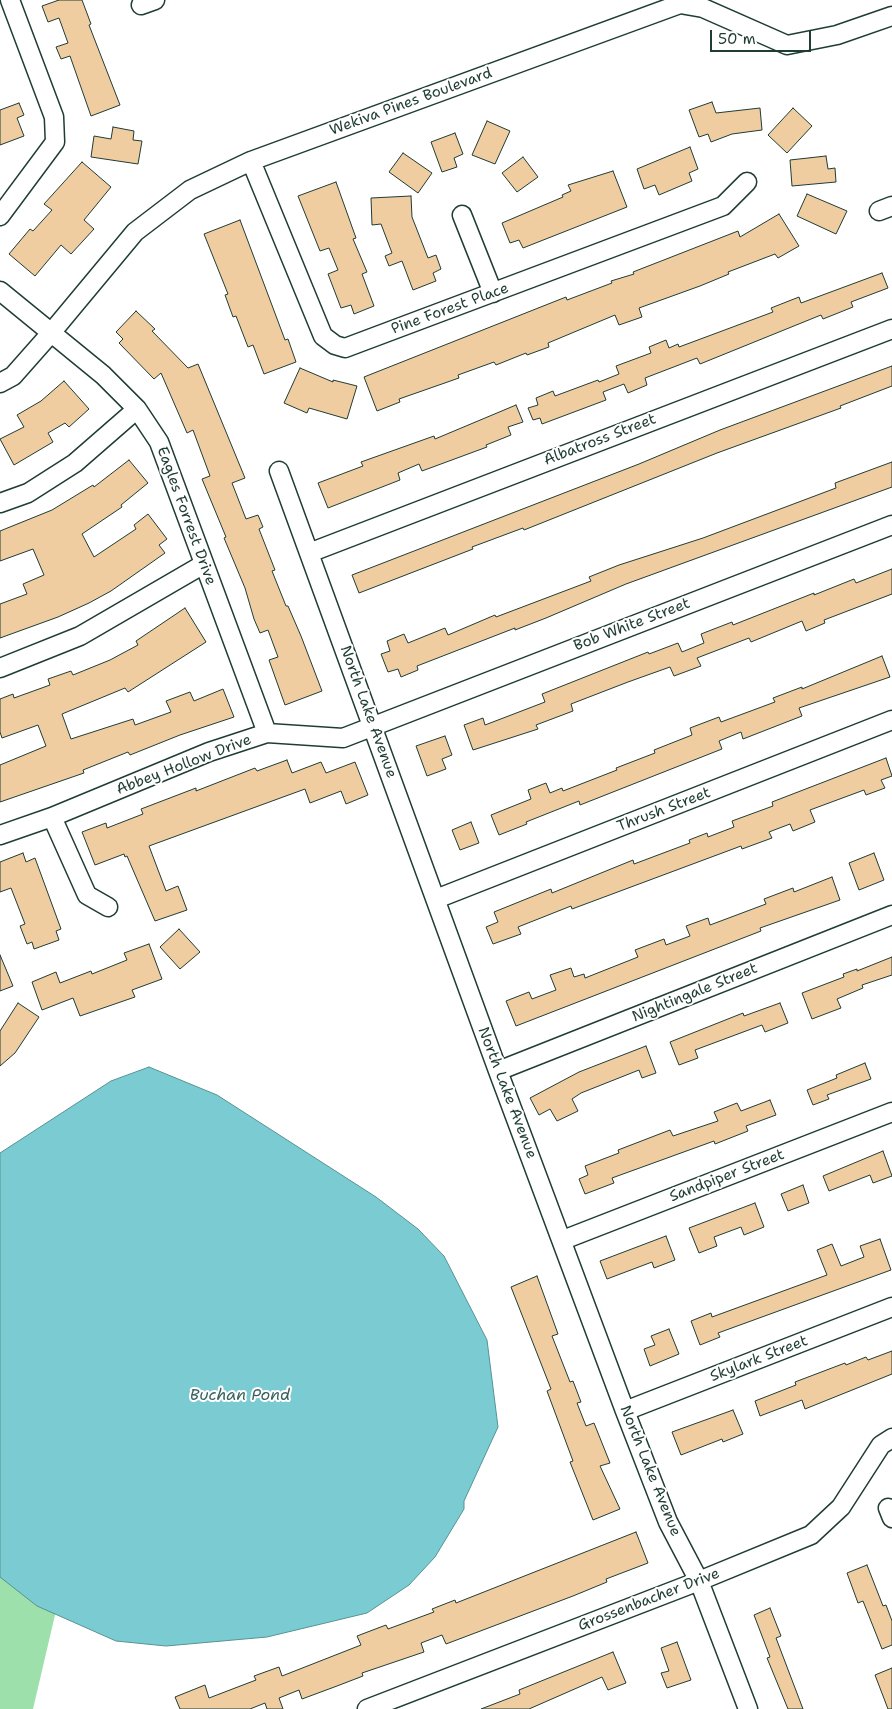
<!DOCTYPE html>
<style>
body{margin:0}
#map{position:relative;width:892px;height:1709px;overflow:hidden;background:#fff;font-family:"Shantell Sans",sans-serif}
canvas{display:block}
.scale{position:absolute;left:710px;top:30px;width:101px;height:22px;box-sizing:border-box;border:2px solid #1f3d34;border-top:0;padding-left:6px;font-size:15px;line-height:18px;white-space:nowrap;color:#1f3d34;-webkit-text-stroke:4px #fff;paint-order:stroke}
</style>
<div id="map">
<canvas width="892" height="1709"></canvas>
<div class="scale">50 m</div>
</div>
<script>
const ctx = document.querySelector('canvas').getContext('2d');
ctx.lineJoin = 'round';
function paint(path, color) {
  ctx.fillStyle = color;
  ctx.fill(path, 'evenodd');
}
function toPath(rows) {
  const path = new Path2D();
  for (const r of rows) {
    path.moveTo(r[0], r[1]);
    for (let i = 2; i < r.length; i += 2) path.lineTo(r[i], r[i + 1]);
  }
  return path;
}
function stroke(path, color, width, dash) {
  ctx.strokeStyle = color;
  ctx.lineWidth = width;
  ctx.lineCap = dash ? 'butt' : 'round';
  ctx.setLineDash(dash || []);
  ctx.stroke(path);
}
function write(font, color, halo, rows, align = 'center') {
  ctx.font = font + ' "Shantell Sans",sans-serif';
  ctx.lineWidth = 4;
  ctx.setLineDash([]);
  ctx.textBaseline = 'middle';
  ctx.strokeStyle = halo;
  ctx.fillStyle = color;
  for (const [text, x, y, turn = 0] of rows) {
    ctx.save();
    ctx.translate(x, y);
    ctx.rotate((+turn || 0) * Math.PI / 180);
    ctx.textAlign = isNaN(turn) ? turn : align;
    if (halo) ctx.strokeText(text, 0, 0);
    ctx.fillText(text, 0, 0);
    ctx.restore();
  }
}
const green = toPath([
 [0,1500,76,1525,33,1709,0,1709]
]);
const water = toPath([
 [149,1067,217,1095,376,1197,418,1229,444,1256,487,1340,498,1427,464,1501,464,1509,435,1557,409,1585,367,1613,267,1637,166,1646,116,1641,37,1606,0,1577,0,1153,111,1081,149,1067]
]);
const building = toPath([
 [59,0,82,0,91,24,89,25,120,105,91,116,70,56,61,59,56,47,68,43,59,18,48,22,42,6,59,0],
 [712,102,716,113,760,108,762,130,732,134,711,142,708,134,699,137,689,110,712,102],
 [19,103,24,115,17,118,24,136,0,145,0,110,19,103],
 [793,108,812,126,787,153,768,135,793,108],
 [487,121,510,131,495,164,472,155,487,121],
 [113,127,134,131,133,140,142,141,138,164,91,157,94,136,111,139,113,127],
 [455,133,463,154,454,158,457,167,442,172,431,142,455,133],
 [690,147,698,169,689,173,692,181,659,195,655,185,644,189,637,169,690,147],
 [403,153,432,173,418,193,389,172,403,153],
 [826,156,828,169,835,168,836,182,792,186,790,160,826,156],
 [523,157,538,177,517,192,502,173,523,157],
 [82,162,111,187,84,220,94,229,71,254,61,245,35,276,9,254,30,229,33,231,52,210,44,204,82,162],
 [613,171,627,207,523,248,519,240,510,243,502,223,563,197,562,195,571,191,568,185,613,171],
 [336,182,356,238,353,239,367,272,362,274,374,306,354,314,351,305,341,308,328,274,338,270,329,248,320,251,298,196,336,182],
 [807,194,847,211,836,234,797,216,807,194],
 [411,196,412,217,428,258,436,255,441,269,433,273,436,281,413,290,402,261,389,266,385,256,392,253,381,224,372,225,371,198,411,196],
 [779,214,799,246,778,258,775,254,728,272,729,274,700,286,639,308,642,317,619,325,615,315,548,343,549,347,527,355,526,353,496,365,494,362,458,375,459,378,399,399,400,402,377,411,364,377,566,297,567,300,612,283,611,281,634,274,633,272,738,231,740,237,779,214],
 [240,220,285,340,288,339,296,362,264,374,253,345,248,347,236,316,233,317,225,295,228,294,204,234,240,220],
 [882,273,888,288,851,302,853,307,823,319,821,315,700,364,697,358,645,378,647,385,628,393,624,384,603,392,606,400,542,424,540,418,533,420,528,408,538,405,536,398,553,391,555,396,598,380,599,382,619,374,616,366,651,353,649,347,666,340,669,348,678,344,679,347,773,312,771,308,799,297,801,303,882,273],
 [136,311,155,329,152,331,188,368,198,364,245,478,232,483,246,519,258,515,263,527,259,529,275,570,272,571,286,606,288,606,301,636,322,691,285,705,269,660,278,657,268,630,260,633,254,619,245,588,224,538,226,537,202,479,210,476,193,430,187,433,161,373,154,379,119,343,123,339,116,332,136,311],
 [892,366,892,386,840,406,841,408,717,453,524,530,523,528,472,547,473,549,359,593,352,575,639,464,720,430,892,366],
 [300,368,333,382,333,380,357,386,347,419,309,408,307,413,284,403,300,368],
 [64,381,89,409,69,427,65,423,48,433,53,442,14,465,0,439,24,427,17,415,41,401,64,381],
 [516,405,523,422,508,427,511,435,486,445,487,447,422,471,419,464,398,473,400,480,328,508,318,483,363,466,361,462,434,436,435,439,516,405],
 [129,460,148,483,121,505,122,507,82,534,94,557,136,529,134,525,148,514,167,539,159,545,165,553,111,591,89,603,58,617,0,638,0,604,27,594,23,584,44,575,33,549,0,561,0,531,52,510,93,485,94,487,129,460],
 [892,462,892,487,626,584,546,618,515,630,515,628,417,666,418,670,401,677,398,669,388,672,381,654,390,651,387,641,404,634,408,643,445,628,448,635,495,615,496,617,591,581,589,577,619,565,703,538,836,488,835,483,892,462],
 [892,569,892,594,824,620,825,623,806,631,802,621,751,642,749,638,697,658,701,666,674,676,670,667,628,682,571,704,573,711,536,725,538,729,473,750,464,725,483,718,485,725,545,702,542,694,648,652,649,654,678,643,682,652,704,643,701,634,732,622,733,625,814,593,814,595,854,579,856,583,892,569],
 [185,608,206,642,128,692,125,688,62,714,71,739,133,719,135,725,171,712,166,701,190,692,194,701,223,689,234,717,180,735,130,755,128,752,83,770,84,773,0,802,0,765,46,746,38,725,2,738,0,732,0,699,13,694,14,698,50,685,48,679,71,671,73,675,110,660,138,645,136,641,185,608],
 [882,656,890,677,799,708,802,716,743,739,741,732,719,741,722,749,580,805,579,801,526,822,527,824,499,835,491,815,531,799,528,790,546,783,550,793,562,788,563,791,617,770,616,768,655,753,654,750,692,735,690,728,719,717,721,722,775,702,773,698,802,687,802,689,882,656],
 [445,736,452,755,442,759,446,769,427,776,416,746,445,736],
 [886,758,892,776,881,780,885,788,866,795,864,790,810,810,815,822,793,831,790,824,769,832,772,838,742,849,741,846,572,909,571,906,518,927,521,934,493,944,486,927,498,922,494,912,551,889,552,893,633,860,634,864,690,843,689,840,707,833,708,837,734,827,732,821,773,806,772,802,886,758],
 [287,760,292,773,321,762,326,773,355,762,368,795,346,804,341,791,310,803,305,789,149,846,166,891,178,886,187,910,155,921,127,856,125,857,124,854,95,865,82,832,106,823,107,828,143,814,141,809,196,788,196,791,255,768,257,771,287,760],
 [471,822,479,843,460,850,452,830,471,822],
 [23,853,26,862,35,858,61,929,56,931,59,940,34,949,32,942,27,944,20,926,25,924,11,888,0,892,0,862,23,853],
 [874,853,884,880,859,890,849,863,874,853],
 [832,877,840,900,760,928,761,931,516,1026,506,1001,529,992,532,999,556,990,550,975,571,968,574,977,584,974,585,978,638,957,635,950,664,939,666,945,690,936,686,926,708,918,710,925,766,904,764,899,793,888,794,892,832,877],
 [179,929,200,952,180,969,160,947,179,929],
 [149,944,162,979,132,990,135,997,80,1016,73,998,42,1010,32,982,56,972,60,983,91,971,92,974,127,960,124,953,149,944],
 [0,955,13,986,0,991,0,955],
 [892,957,892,975,862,985,863,988,837,999,841,1008,812,1019,802,993,844,977,843,974,857,969,857,971,892,957],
 [18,1003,39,1017,15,1053,0,1066,0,1031,18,1003],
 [780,1003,788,1023,765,1032,762,1025,695,1050,698,1058,679,1065,670,1042,743,1013,744,1016,780,1003],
 [646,1046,656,1073,642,1078,639,1070,581,1093,572,1099,578,1111,557,1121,550,1109,539,1115,530,1098,579,1072,646,1046],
 [865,1063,871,1079,827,1095,829,1099,813,1105,807,1090,837,1078,836,1075,865,1063],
 [770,1100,776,1115,746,1126,748,1131,715,1144,714,1141,612,1178,614,1183,585,1194,579,1179,588,1175,585,1166,619,1153,618,1150,670,1130,673,1136,718,1121,714,1112,737,1103,741,1111,770,1100],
 [883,1151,892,1176,873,1183,870,1175,829,1191,823,1176,883,1151],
 [803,1185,809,1203,788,1211,781,1194,803,1185],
 [755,1203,764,1227,744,1235,741,1227,714,1237,717,1246,699,1253,689,1228,755,1203],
 [666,1236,675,1260,654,1268,652,1262,607,1279,600,1261,666,1236],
 [880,1239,891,1270,718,1333,720,1337,700,1345,691,1321,711,1313,712,1317,827,1275,817,1250,832,1244,841,1266,864,1257,860,1246,880,1239],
 [537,1276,558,1334,552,1336,570,1382,573,1381,581,1402,577,1403,586,1426,594,1423,610,1463,600,1466,620,1509,593,1520,570,1462,573,1461,547,1391,551,1389,511,1287,537,1276],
 [669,1329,679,1354,650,1366,644,1349,655,1345,651,1336,669,1329],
 [892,1351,892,1374,805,1409,802,1400,760,1416,755,1401,796,1385,795,1382,845,1363,846,1365,866,1357,868,1360,892,1351],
 [733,1410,743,1434,723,1442,722,1439,681,1455,672,1432,733,1410],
 [636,1532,648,1563,606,1579,607,1582,573,1596,446,1644,442,1635,421,1643,424,1652,362,1673,363,1676,337,1686,302,1699,299,1690,279,1698,283,1709,267,1709,265,1703,250,1709,180,1709,175,1697,205,1685,209,1698,256,1680,254,1676,279,1667,282,1676,361,1645,357,1636,386,1625,388,1629,434,1612,432,1609,455,1600,456,1603,636,1532],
 [867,1565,883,1606,886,1605,892,1621,892,1645,882,1649,863,1601,858,1603,847,1573,867,1565],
 [770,1608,781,1636,776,1638,803,1709,788,1709,767,1658,770,1657,754,1615,770,1608],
 [677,1642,691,1680,667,1688,661,1673,669,1671,661,1648,677,1642],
 [613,1652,626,1683,608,1690,602,1677,529,1709,481,1709,520,1694,519,1690,613,1652],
 [892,1668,892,1709,888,1709,875,1675,892,1668]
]);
const minor = toPath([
 [141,5,155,0],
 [251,161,323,336,335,345,345,348,723,206,747,182],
 [879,211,892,206],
 [462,215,493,293],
 [0,216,55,142,54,117,10,0],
 [0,291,103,375,137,409,159,442,267,733],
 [0,383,13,376,51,333,135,232,190,190,251,161,680,4,703,8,787,45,837,35,892,16],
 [279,471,498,1071,625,1411,668,1522,699,1581,748,1709],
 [0,503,28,493,75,463,137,409],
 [309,553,892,329],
 [0,668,80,636,204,564],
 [52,817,87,895,108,907],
 [0,835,52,817,209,752,267,733,343,738,892,525],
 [436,899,892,720],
 [498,1071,892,915],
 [563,1240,892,1112],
 [625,1411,892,1307],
 [888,1508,892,1518],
 [367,1709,699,1581,811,1535,841,1507,881,1445,892,1438]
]);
const streetNames = [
 ["Wekiva Pines Boulevard",411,102,-20],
 ["Pine Forest Place",450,309,-20],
 ["Albatross Street",600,440,-21],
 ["Eagles Forrest Drive",186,516,70],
 ["Bob White Street",632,625,-21],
 ["North Lake Avenue",368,712,70],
 ["Abbey Hollow Drive",184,765,-21],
 ["Thrush Street",664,810,-21],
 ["Nightingale Street",695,993,-22],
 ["North Lake Avenue",507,1093,69],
 ["Sandpiper Street",727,1176,-21],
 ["Skylark Street",759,1359,-21],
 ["North Lake Avenue",650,1471,68],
 ["Grossenbacher Drive",649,1600,-21]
];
const waterNames = [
 ["Buchan Pond",240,1396]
];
paint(green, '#9de0ab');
paint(water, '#7bccd2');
stroke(water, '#569393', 1);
paint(building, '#f0cca1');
stroke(building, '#1f3d34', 1);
stroke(minor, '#1f3d34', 21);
stroke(minor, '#fff', 18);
write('15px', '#1f3d34', '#fff', streetNames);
write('italic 16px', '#36615c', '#fff', waterNames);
</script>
